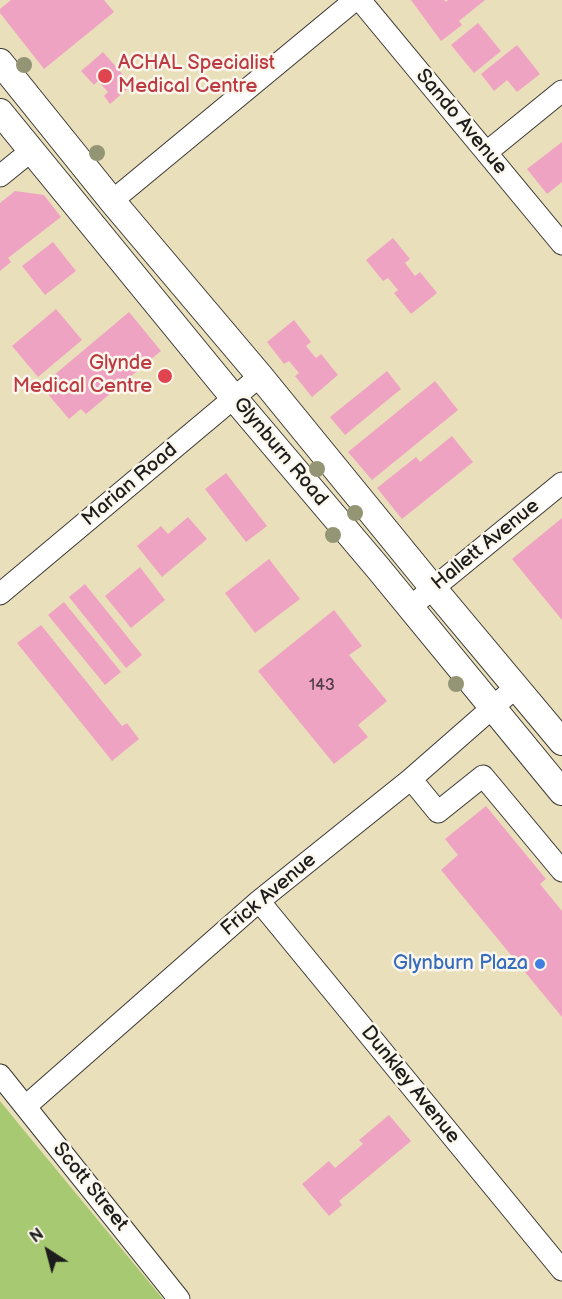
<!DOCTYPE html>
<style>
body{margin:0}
#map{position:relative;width:562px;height:1299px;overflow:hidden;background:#eadfbb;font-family:"Balsamiq Sans",sans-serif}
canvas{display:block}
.north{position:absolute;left:18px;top:1221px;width:60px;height:60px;-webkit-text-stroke:4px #fbf7ec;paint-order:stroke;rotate:324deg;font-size:16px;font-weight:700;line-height:24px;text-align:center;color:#1c1c1c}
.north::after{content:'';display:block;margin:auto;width:21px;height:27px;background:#1c1c1c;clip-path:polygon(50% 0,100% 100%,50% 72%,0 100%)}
</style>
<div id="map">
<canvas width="562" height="1299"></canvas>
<div class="north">N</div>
</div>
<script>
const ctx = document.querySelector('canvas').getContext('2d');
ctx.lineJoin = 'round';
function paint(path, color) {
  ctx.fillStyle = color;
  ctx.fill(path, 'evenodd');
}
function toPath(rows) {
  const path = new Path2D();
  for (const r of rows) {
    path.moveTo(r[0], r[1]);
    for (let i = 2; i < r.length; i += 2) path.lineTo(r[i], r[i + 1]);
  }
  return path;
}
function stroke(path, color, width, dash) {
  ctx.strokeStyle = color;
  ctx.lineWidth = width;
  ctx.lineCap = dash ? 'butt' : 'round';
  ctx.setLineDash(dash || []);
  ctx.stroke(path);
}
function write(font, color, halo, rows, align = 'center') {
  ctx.font = font + ' "Balsamiq Sans",sans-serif';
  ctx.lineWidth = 5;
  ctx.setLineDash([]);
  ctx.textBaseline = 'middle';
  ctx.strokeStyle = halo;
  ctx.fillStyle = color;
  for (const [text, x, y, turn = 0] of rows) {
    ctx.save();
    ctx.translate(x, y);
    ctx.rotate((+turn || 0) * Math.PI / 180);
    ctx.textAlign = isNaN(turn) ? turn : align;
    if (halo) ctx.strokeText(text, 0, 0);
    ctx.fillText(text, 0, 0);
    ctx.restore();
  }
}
const green = toPath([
 [0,1101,22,1128,163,1299,0,1299]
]);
const building = toPath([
 [11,0,104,0,114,12,44,69,0,13,0,9],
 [411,0,444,0,446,2,448,0,485,0,459,21,462,25,441,41],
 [478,23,501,51,474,73,451,45],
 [517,45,540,74,517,92,507,80,494,91,481,74],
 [103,52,132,85,110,104,104,96,108,92,98,81,94,85,81,71],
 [562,142,562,182,547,194,527,169],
 [15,191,44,195,61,217,8,258,11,262,0,271,0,203],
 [393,238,410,259,405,263,415,276,420,272,437,293,411,314,394,293,398,290,388,278,383,281,366,260],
 [53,242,76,271,45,295,22,266],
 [56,309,82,340,38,377,12,346],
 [129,312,161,351,86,414,81,409,69,419,41,386],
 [294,320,311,342,306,346,316,358,321,354,338,375,312,397,295,376,299,373,289,361,284,364,267,342],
 [387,371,401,389,345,435,330,417],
 [435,381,458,410,372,480,348,452],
 [452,436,473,462,402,519,377,488,416,457,420,462],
 [226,473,267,526,246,542,205,489],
 [188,517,207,539,162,577,137,546,161,526,168,534],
 [562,518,562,620,512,559],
 [269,559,300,599,255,633,225,593],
 [140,567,165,600,131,628,105,596],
 [85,584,142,655,126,668,69,597],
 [64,602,121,672,105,685,48,615],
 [334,610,362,646,349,655,387,701,358,725,368,737,334,764,258,671],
 [41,625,122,726,127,723,139,739,112,761,17,643],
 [486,806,546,879,540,884,562,911,562,1017,441,870,458,855,445,839],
 [389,1115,411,1141,339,1201,342,1205,329,1216,302,1184,329,1161,335,1168,363,1144,359,1140]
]);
const minor = toPath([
 [360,0,562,244],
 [487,152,562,91],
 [0,176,32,150],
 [112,201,355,0],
 [0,594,260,376],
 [409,608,562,483],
 [411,779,438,812,483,776,562,871],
 [259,901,562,1270],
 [0,1075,179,1299],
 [26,1106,259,901,411,779,516,687]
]);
const major = toPath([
 [0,62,112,201,260,376,433,588,562,742],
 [0,112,234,398,378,568,562,792]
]);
const trees = [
 [24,65],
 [97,153],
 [317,469],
 [355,513],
 [333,535],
 [456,684]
];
const markers = [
 [105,76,8,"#e0444e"],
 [165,376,8,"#e0444e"],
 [540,964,6,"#3f7fe0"]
];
const numberNames = [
 ["143",322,686]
];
const healthNames = [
 ["ACHAL Specialist",118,64],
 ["Medical Centre",118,87],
 ["Glynde",152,364,"right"],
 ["Medical Centre",152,387,"right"]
];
const streetNames = [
 ["Sando Avenue",461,122,50],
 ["Glynburn Road",280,452,50],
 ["Marian Road",130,485,-40],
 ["Hallett Avenue",486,545,-39],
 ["Frick Avenue",269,895,-40],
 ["Dunkley Avenue",410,1085,51],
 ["Scott Street",90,1187,51]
];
const shopNames = [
 ["Glynburn Plaza",528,964]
];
paint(green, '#a7c971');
paint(building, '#efa3c2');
stroke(minor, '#3b3934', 23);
stroke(major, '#3b3934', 28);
stroke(minor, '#fff', 21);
stroke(major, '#fff', 26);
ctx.fillStyle = '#949574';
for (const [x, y] of trees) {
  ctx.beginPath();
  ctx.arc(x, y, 8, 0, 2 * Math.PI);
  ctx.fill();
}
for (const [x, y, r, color] of markers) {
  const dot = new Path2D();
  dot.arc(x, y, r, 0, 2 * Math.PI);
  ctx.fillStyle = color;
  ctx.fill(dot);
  stroke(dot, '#fbf7ec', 2);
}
write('16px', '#513e46', null, numberNames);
write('20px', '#be3a42', '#fbf7ec', healthNames, 'left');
write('20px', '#1c1c1c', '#fbf7ec', streetNames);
write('20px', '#366cbe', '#fbf7ec', shopNames, 'right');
</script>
